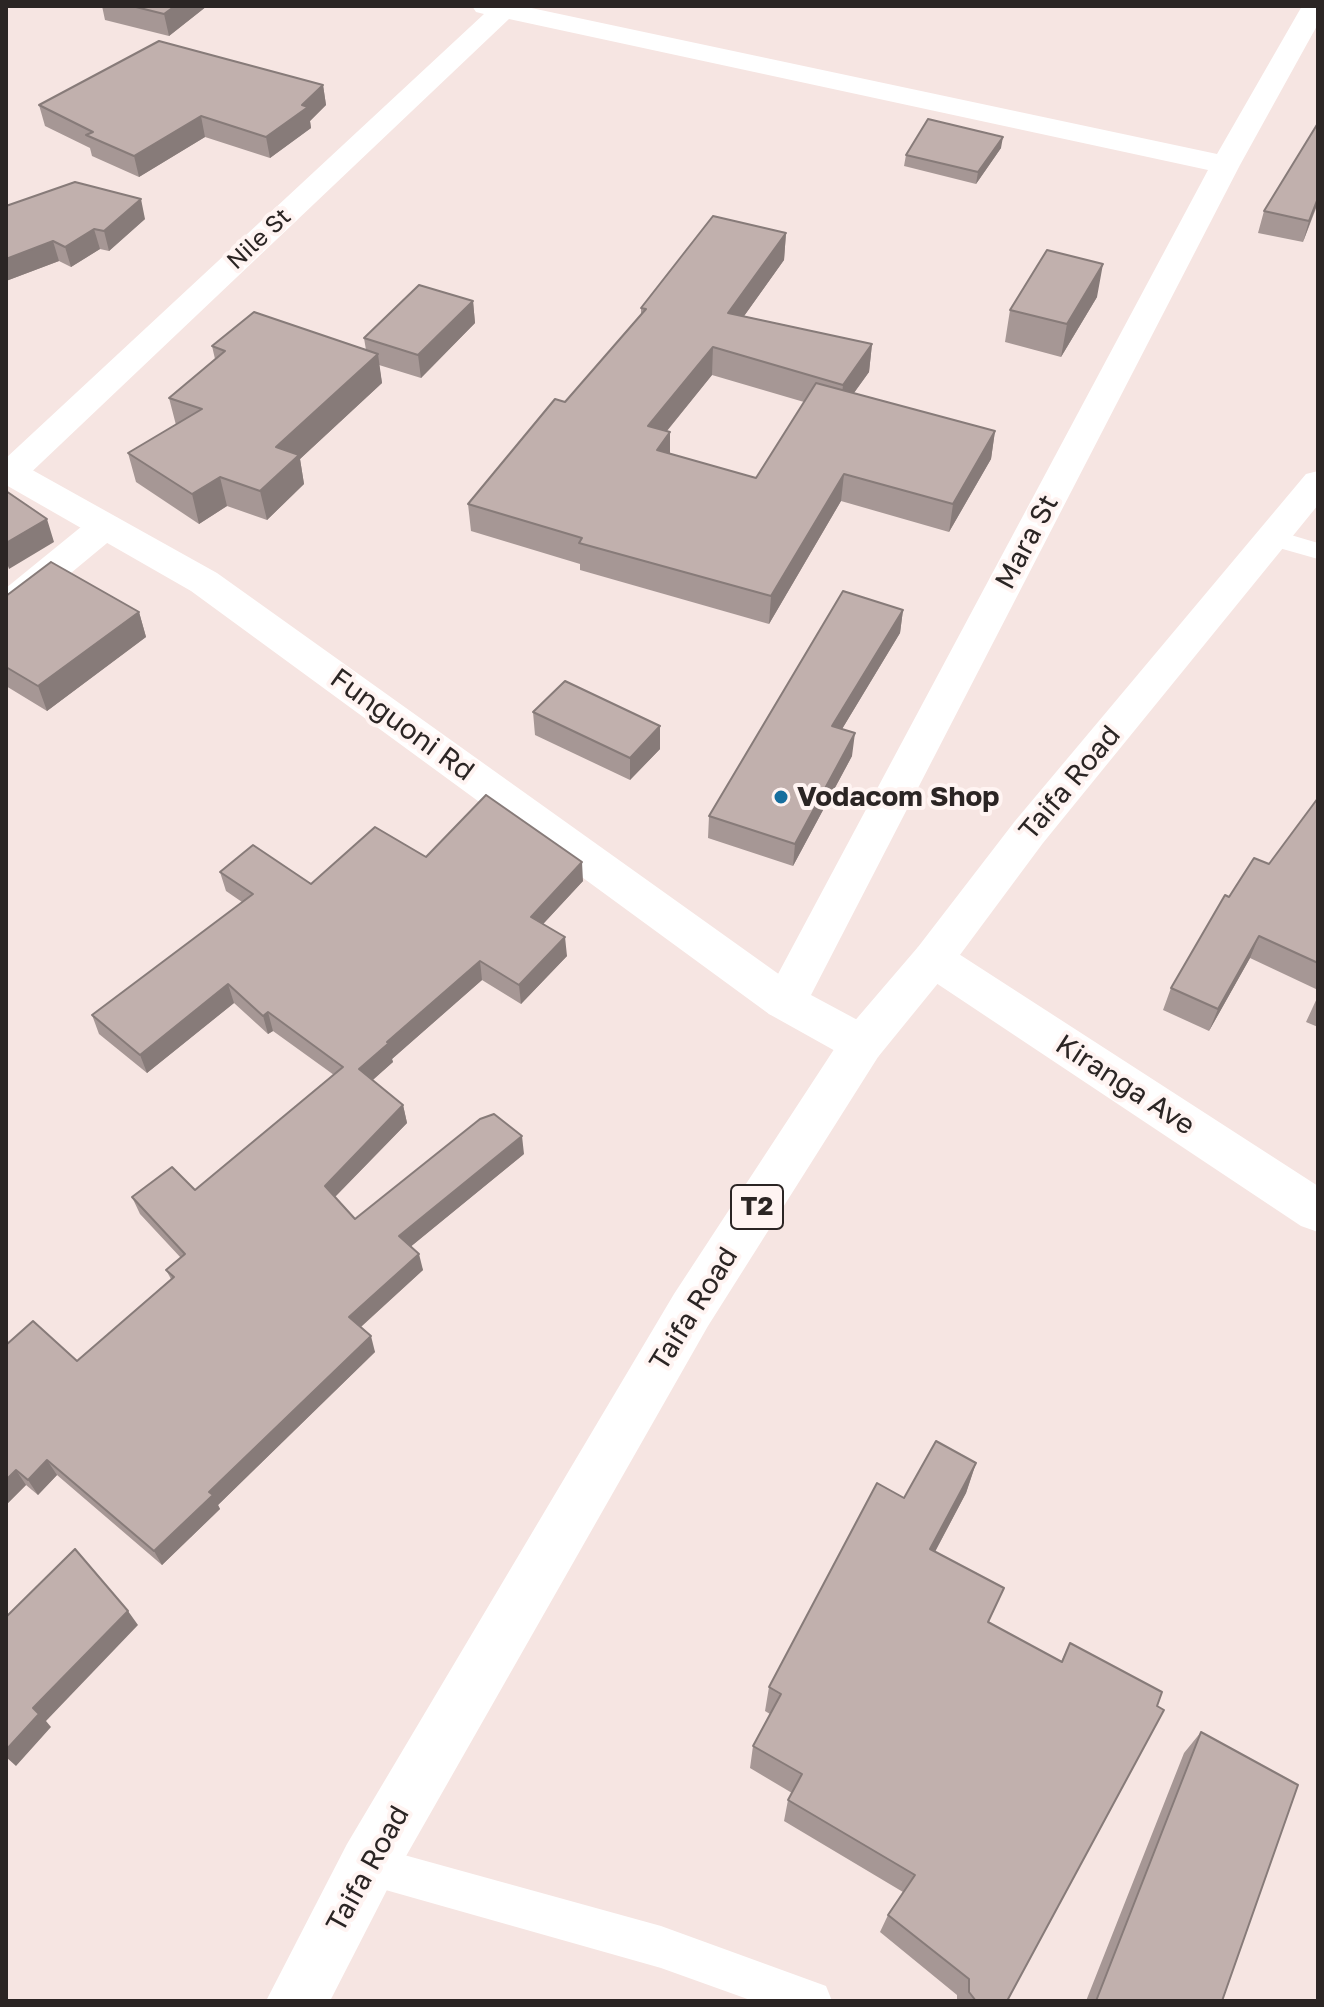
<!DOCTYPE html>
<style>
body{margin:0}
#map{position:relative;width:1324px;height:2007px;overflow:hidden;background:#f6e5e2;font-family:"Golos Text",sans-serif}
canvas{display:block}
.frame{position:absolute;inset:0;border:8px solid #2b2524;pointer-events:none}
</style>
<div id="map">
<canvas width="1324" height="2007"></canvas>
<div class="frame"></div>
</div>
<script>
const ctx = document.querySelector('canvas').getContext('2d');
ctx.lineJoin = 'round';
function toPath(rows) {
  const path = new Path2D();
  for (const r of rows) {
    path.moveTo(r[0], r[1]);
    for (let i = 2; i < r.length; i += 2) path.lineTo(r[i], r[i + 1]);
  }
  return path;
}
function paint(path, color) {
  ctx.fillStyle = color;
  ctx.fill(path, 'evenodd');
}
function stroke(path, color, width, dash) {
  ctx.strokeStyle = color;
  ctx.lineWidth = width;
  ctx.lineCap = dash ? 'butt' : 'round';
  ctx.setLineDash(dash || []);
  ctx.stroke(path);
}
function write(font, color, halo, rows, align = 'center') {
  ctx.font = font + ' "Golos Text",sans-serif';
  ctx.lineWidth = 8;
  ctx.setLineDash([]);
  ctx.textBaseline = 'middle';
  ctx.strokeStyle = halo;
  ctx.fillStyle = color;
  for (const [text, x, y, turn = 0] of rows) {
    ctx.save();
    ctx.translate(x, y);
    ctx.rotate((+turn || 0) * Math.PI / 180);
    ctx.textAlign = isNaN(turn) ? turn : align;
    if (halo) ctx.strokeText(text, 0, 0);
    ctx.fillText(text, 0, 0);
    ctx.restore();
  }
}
const lane = toPath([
 [1274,530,1318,543,1318,559,1265,544,1262,538,1265,532,1274,530],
 [368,1845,661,1926,826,1986,832,2001,753,2001,661,1968,368,1885,354,1879,348,1865,354,1851,368,1845]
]);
const street = toPath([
 [472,6,522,6,1217,154,1302,6,1318,6,1318,24,1240,165,811,995,878,1031,884,1044,878,1057,862,1062,846,1057,769,1014,763,1002,1208,170,509,19,22,481,6,483,6,458,484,14,476,12,472,6],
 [105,515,118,518,123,526,118,534,19,616,6,619,6,588,92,518,105,515],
 [933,942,948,947,1318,1186,1318,1232,1301,1226,918,971,911,959,918,947,933,942]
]);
const secondary = toPath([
 [6,459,18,462,217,573,801,990,807,1002,801,1014,785,1020,769,1014,191,591,6,485,6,459]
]);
const highway = toPath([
 [1318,471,1318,505,1043,843,948,971,878,1057,708,1326,389,1886,330,2001,266,2001,347,1844,674,1294,846,1031,918,947,1015,821,1306,474,1318,471]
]);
const wall = toPath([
 [102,6,207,6,169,36,105,20],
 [323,85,326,105,310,121,311,128,270,158,205,137,139,177,92,156,90,148,45,126,39,105],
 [1318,123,1318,206,1317,206,1303,242,1258,233,1264,211],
 [1001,148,976,184,904,166,906,155],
 [6,206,145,219,109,251,100,249,71,267,59,261,6,281],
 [786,233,784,260,744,316,872,344,869,372,854,393,995,431,991,459,949,532,841,501,769,624,580,570,580,564,471,531,468,504,565,402,641,315,641,308],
 [712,375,804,402,756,478,670,454,667,431],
 [1097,297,1061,357,1005,342,1010,310],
 [473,301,475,323,421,378,379,365,382,383,300,459,304,484,267,520,227,506,199,524,136,482,128,453,176,425,169,398,215,359,212,346,366,350,364,338],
 [6,596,139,612,146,637,47,711,6,686],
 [903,610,900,633,842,729,852,756,793,866,708,838,709,816],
 [533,712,660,726,660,749,630,780,535,735],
 [1318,798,1318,990,1250,958,1209,1031,1163,1010,1171,988,1229,897,1269,864],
 [426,857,583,881,543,924,567,956,521,1004,482,980,392,1059,393,1062,372,1080,403,1105,407,1123,335,1197,355,1219,524,1154,411,1246,423,1270,361,1327,375,1352,218,1505,220,1509,162,1565,57,1475,38,1495,26,1485,6,1505,6,1345,77,1361,171,1279,166,1270,181,1258,140,1214,132,1197,195,1190,334,1075,273,1031,268,1034,234,1003,147,1073,99,1034,92,1015,242,902,226,891,220,872,311,884],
 [1318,996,1318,1027,1306,1022],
 [976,1463,966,1493,935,1552,989,1623,1061,1662,1070,1643,1007,2001,957,2001,957,1995,880,1932,888,1915,903,1892,784,1821,788,1800,792,1793,750,1768,753,1746,770,1714,765,1711,769,1687,904,1498],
 [1201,1732,1222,2001,1086,2001,1184,1753]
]);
const shadedWall = toPath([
 [175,6,207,6,169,36,164,14],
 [323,85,326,105,310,121,311,128,270,158,266,137],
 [201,116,205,137,139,177,134,156],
 [1003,137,1001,148,976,184,978,172],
 [1318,198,1318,201,1303,242,1309,221],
 [141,199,145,219,109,251,104,231],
 [94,229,100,249,71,267,65,247],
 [786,233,784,260,727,340,728,313],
 [53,241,59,261,6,281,6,259],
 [1103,264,1097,297,1061,357,1067,324],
 [473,301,475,323,421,378,418,355],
 [872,344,869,372,840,412,843,385],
 [713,347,712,375,648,454,648,426],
 [378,354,382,383,300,459,304,484,267,520,260,491,276,447],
 [995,431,991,459,949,532,953,504],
 [670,432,670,459,657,450],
 [844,474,841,501,769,624,771,596],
 [220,477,227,506,199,524,192,494],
 [47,519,54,542,9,569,6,560,6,543],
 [903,610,900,633,830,749,832,726],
 [139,612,146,637,47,711,38,686],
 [660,726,660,749,630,780,630,758],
 [855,733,852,756,793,866,795,844],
 [582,862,583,881,532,936,531,917],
 [1259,936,1250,958,1209,1031,1218,1009],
 [565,937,567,956,521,1004,519,985],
 [480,961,482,980,392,1059,393,1062,364,1088,359,1069,387,1042],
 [228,984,234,1003,147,1073,140,1055],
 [268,1012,273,1031,268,1034,263,1016],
 [403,1105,407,1123,329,1203,325,1186],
 [522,1136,524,1154,403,1253,399,1236],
 [419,1254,423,1270,354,1333,349,1317],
 [371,1336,375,1352,218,1505,220,1509,162,1565,154,1551,209,1492],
 [47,1460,57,1475,38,1495,28,1480],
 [976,1463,966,1493,922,1576,930,1549],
 [16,1470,26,1485,6,1505,6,1480],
 [128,1611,138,1625,46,1721,51,1727,16,1766,6,1757,6,1750,33,1708]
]);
const building = toPath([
 [132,6,175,6,164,14,132,6],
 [159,41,323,85,302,105,308,107,266,137,201,116,134,156,86,135,93,132,39,105,159,41],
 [928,119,1003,137,978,172,906,155,928,119],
 [1318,123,1318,198,1309,221,1264,211,1318,123],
 [75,182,141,199,104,231,94,229,65,247,53,241,6,259,6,206,75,182],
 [713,216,786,233,728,313,872,344,843,385,713,347,648,426,670,432,657,450,756,478,816,383,995,431,953,504,844,474,771,596,579,543,582,538,468,504,555,399,565,402,646,309,641,308,713,216],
 [1047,250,1103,264,1067,324,1010,310,1047,250],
 [419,285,473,301,418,355,364,338,419,285],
 [254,312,378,354,276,447,299,455,260,491,220,477,192,494,128,453,202,409,169,398,225,351,212,346,254,312],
 [6,491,47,519,6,543,6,491],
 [51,562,139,612,38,686,6,667,6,596,51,562],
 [843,591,903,610,832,726,855,733,795,844,709,816,843,591],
 [565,681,660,726,630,758,533,712,565,681],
 [486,795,582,862,531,917,565,937,519,985,480,961,387,1042,389,1043,359,1069,403,1105,325,1186,355,1219,480,1119,494,1114,522,1136,399,1236,419,1254,349,1317,371,1336,209,1492,213,1495,154,1551,47,1460,28,1480,16,1470,6,1480,6,1345,33,1321,77,1361,174,1277,166,1270,185,1254,132,1197,172,1167,195,1190,343,1067,268,1012,263,1016,228,984,140,1055,92,1015,253,894,220,872,253,845,311,884,375,827,426,857,486,795],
 [1318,798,1318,963,1259,936,1218,1009,1171,988,1225,895,1229,897,1254,858,1269,864,1318,798],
 [936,1441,976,1463,930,1549,1004,1588,988,1622,1062,1662,1070,1643,1162,1692,1157,1706,1164,1710,1007,2001,976,2001,969,1992,969,1979,888,1915,915,1875,788,1800,802,1774,753,1746,781,1694,769,1687,877,1483,904,1498,936,1441],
 [75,1549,128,1611,33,1708,39,1714,6,1750,6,1617,75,1549],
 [1201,1732,1298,1785,1222,2001,1096,2001,1201,1732]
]);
const markers = [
 [781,797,8,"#166e9e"]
];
const farStreetnames = [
 ["Nile St",259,239,-43]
];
const shields = [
 [757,1207,52]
];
const shieldNames = [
 ["T2",757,1207]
];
const streetNames = [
 ["Mara St",1027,542,-62],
 ["Funguoni Rd",402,725,36],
 ["Taifa Road",1070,783,-50],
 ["Kiranga Ave",1125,1085,33],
 ["Taifa Road",694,1309,-58],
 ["Taifa Road",368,1869,-61]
];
const poiNames = [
 ["Vodacom Shop",797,797]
];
paint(lane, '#fff');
paint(street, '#fff');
paint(secondary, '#fff');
paint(highway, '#fff');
paint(wall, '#a69795');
paint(shadedWall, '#877b79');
paint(building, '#c1b0ad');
stroke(building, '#877b79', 2);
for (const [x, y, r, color] of markers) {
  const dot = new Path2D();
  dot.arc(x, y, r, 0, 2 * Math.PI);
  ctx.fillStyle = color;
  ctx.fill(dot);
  stroke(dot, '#fff4f2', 3);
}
write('24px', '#2b2524', '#fff4f2', farStreetnames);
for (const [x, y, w] of shields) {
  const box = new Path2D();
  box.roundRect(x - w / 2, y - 22, w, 44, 6);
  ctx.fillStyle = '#fff4f2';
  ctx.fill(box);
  stroke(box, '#2b2524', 2);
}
write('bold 26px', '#2b2524', null, shieldNames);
write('28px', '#2b2524', '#fff4f2', streetNames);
write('bold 28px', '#2b2524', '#fff4f2', poiNames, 'left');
</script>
